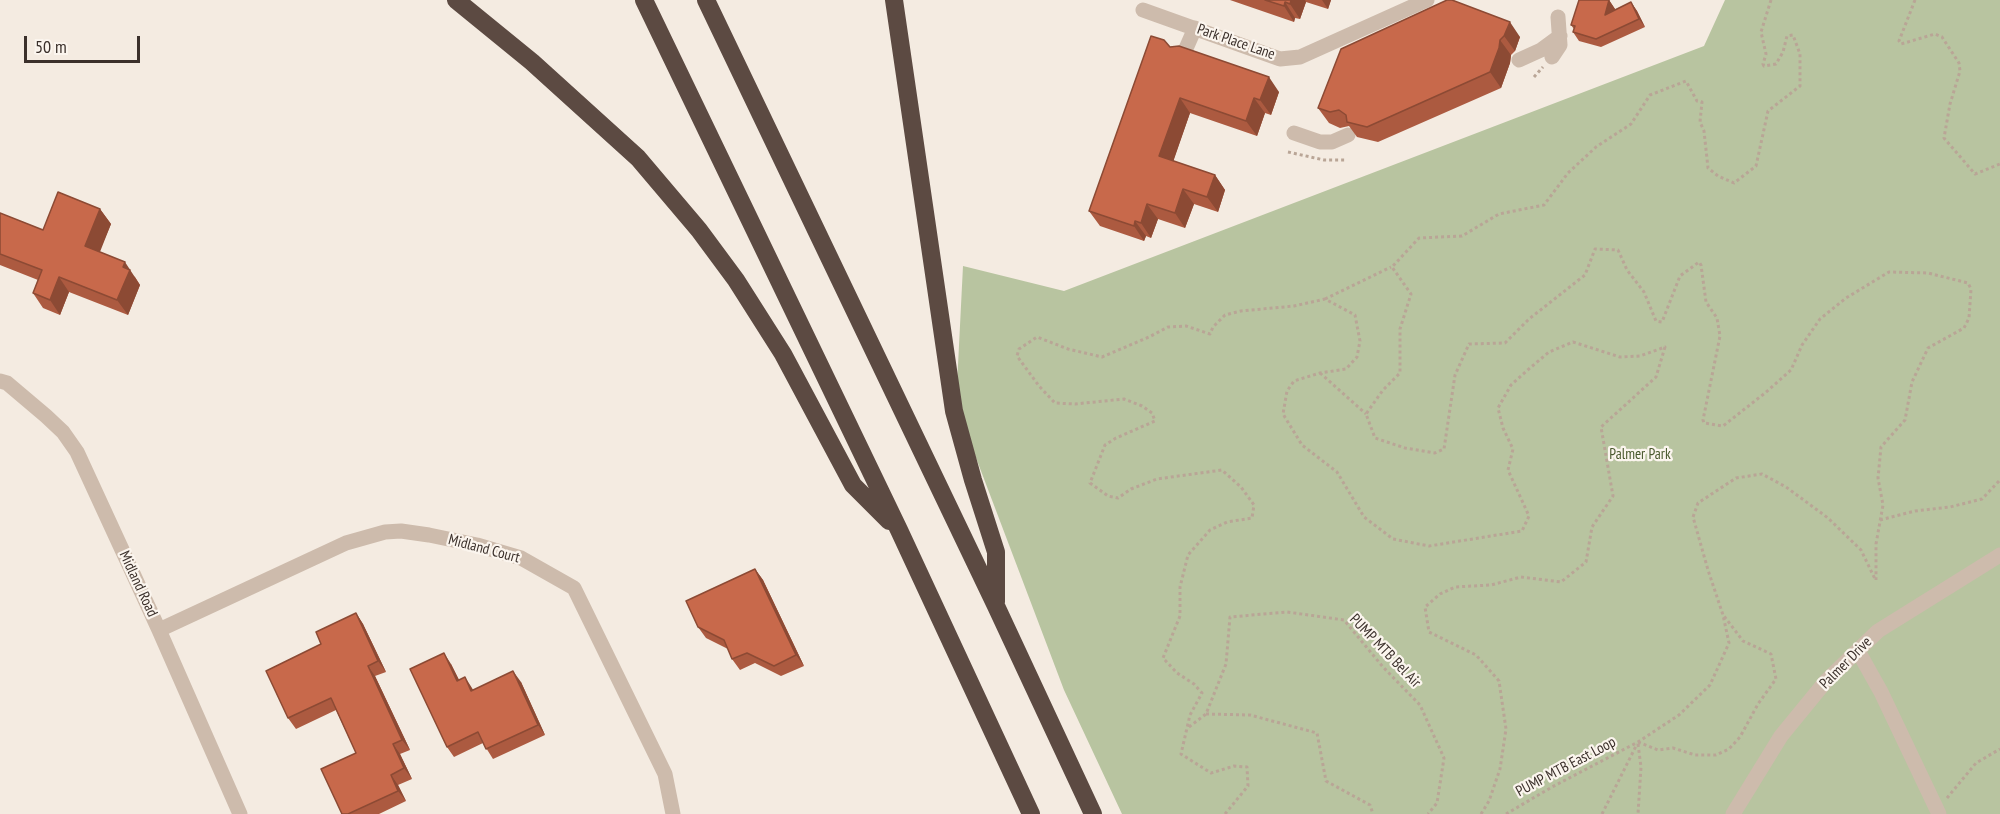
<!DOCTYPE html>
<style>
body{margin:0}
#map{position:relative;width:2000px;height:814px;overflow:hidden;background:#f4ebe1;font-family:"PT Sans Narrow",sans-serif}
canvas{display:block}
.scale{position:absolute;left:24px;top:36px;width:116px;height:27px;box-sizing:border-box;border:3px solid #3b302b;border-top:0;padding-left:8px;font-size:18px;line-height:21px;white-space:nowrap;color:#3b302b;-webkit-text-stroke:4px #fbf5ee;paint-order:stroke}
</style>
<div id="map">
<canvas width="2000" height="814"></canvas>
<div class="scale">50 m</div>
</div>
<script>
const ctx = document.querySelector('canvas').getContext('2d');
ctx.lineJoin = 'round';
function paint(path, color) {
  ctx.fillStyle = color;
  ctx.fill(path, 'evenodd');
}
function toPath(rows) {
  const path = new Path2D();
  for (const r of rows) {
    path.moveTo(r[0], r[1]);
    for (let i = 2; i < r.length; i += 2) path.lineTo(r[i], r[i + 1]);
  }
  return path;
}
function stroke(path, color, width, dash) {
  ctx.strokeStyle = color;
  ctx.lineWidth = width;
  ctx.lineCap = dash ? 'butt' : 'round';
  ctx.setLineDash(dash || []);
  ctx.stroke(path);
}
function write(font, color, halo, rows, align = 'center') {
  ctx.font = font + ' "PT Sans Narrow",sans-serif';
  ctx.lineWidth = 4.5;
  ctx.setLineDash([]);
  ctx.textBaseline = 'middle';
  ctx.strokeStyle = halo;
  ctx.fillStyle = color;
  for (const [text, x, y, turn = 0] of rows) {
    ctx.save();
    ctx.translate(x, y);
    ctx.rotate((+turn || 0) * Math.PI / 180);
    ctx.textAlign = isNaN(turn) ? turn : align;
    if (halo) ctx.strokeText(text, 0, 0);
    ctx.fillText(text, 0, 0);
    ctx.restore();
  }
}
const green = toPath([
 [1725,0,2000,0,2000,814,1122,814,1064,690,956,405,963,266,1064,291,1704,46]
]);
const path = toPath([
 [1771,0,1761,32,1766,54,1763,64,1764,66,1776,64,1783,52,1787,36,1793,35,1800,54,1800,86,1768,111,1756,166,1734,183,1718,176,1708,168,1704,131,1700,122,1702,102,1697,101,1686,81,1650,95,1631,124,1596,147,1568,173,1544,205,1499,214,1462,236,1419,238,1392,267,1411,294,1400,329,1400,373,1383,390,1366,414,1375,438,1405,448,1435,453,1444,449,1455,375,1469,344,1505,343,1529,319,1585,275,1595,249,1618,250,1627,270,1644,292,1656,321,1662,322,1680,276,1699,262,1701,265,1706,302,1717,318,1720,336,1703,420,1704,423,1723,426,1765,393,1791,370,1802,345,1820,319,1846,298,1889,272,1928,273,1968,283,1971,289,1969,318,1964,328,1928,348,1912,382,1905,420,1881,447,1878,478,1883,505,1876,544,1876,580],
 [1915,0,1899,41,1901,44,1935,34,1942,37,1959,63,1960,71,1950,104,1944,138,1975,174,2000,164],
 [1534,77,1543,67],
 [1288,152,1324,160,1346,160],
 [1325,299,1391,267],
 [1320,373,1366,414],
 [1880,520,1915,511,1950,507,1982,499,2000,480],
 [1206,714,1250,715,1317,733,1326,781,1370,805,1373,814],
 [1189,727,1206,714,1226,664,1230,617,1287,612,1344,620,1383,667,1420,705,1444,758,1437,803,1428,814],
 [1638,742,1658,750,1673,748,1695,755,1716,755,1729,749,1740,737,1758,704,1776,679,1771,654,1743,641,1724,616],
 [1638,744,1641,767,1638,814],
 [1947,798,1976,763,2000,749],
 [1225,814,1248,786,1247,767,1234,766,1211,773,1181,754,1190,715,1202,693,1194,684,1177,673,1163,658,1180,616,1180,587,1188,555,1210,530,1227,522,1252,518,1254,505,1241,487,1222,470,1157,479,1131,489,1118,498,1108,496,1090,483,1105,445,1116,438,1155,421,1152,413,1142,406,1124,399,1075,404,1055,403,1039,386,1017,356,1019,349,1037,337,1068,349,1102,357,1149,337,1168,327,1186,326,1210,334,1213,327,1225,315,1241,311,1294,306,1325,299,1355,315,1360,341,1357,357,1346,369,1320,373,1294,381,1287,391,1283,414,1302,445,1337,472,1364,517,1393,539,1429,546,1522,531,1529,516,1508,470,1513,449,1503,428,1498,408,1511,385,1530,368,1549,352,1573,342,1620,357,1640,356,1665,347,1656,377,1601,427,1613,496,1592,527,1586,562,1561,582,1521,577,1491,585,1455,587,1440,594,1425,607,1429,632,1476,655,1499,681,1506,729,1500,769,1489,801,1481,814],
 [1506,814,1552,787,1638,742,1679,715,1710,685,1729,643,1723,615,1708,570,1693,517,1698,503,1736,478,1762,474,1786,487,1828,518,1861,550,1875,579],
 [1602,814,1637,744]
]);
const minor = toPath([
 [1143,10,1280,59,1300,57,1427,0],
 [1184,53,1195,28],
 [1552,57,1560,45,1558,17],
 [1519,60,1541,50,1560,36],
 [1294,133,1320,142,1332,142,1348,135],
 [0,381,7,383,46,416,63,432,77,452,159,630,240,814],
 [159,630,346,543,385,532,401,531,429,535,477,545,521,558,574,588,665,774,673,814],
 [1858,651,1881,692,1939,814],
 [1733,814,1781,736,1826,681,1878,631,2000,555]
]);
const highway = toPath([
 [456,0,532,62,638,158,699,230,736,280,783,354,853,485,889,521],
 [644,0,899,530,1031,814],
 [706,0,996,606,1093,814],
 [894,0,954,411,973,480,996,552,996,602]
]);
const wall = toPath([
 [1230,0,1331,0,1328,9,1306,2,1300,19,1295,18,1294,22],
 [1447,0,1520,37,1515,51,1511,55,1510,63,1501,88,1378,142,1357,137,1349,126,1340,128,1329,123,1318,108],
 [1609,0,1615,9,1614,10,1631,2,1637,11,1645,27,1601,47,1579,41,1573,32,1574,29,1571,25],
 [1170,47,1279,92,1271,115,1265,113,1257,136,1190,113,1173,161,1215,175,1225,190,1218,212,1194,204,1185,228,1158,219,1151,238,1146,236,1144,241,1100,226,1089,211],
 [100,209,111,224,99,252,135,277,140,285,128,315,69,292,60,315,43,308,33,293,38,280,0,265,0,213,43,230],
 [755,569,763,580,804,666,781,676,755,663,740,670,732,659,728,649,706,638,698,627],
 [356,613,363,624,386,672,375,676,410,750,400,754,412,779,398,785,406,801,379,814,342,814,356,753,336,710,296,729,288,718,321,644],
 [451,664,459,680,473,690,521,682,545,735,493,759,483,743,454,757,447,747]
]);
const shadedWall = toPath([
 [1291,0,1305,0,1306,2,1300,19,1290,4],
 [1322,0,1331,0,1328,9],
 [1609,0,1615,9,1611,23,1605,15],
 [1285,2,1295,18,1294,22,1284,6],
 [1631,2,1637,11,1645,27,1639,19],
 [1510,22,1520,37,1515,51,1504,36],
 [1500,40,1511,55,1510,63,1501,88,1490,72],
 [1269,77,1279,92,1271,115,1260,100],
 [1180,98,1190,113,1170,171,1159,156],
 [1254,98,1265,113,1257,136,1246,121],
 [1215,175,1225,190,1218,212,1207,197],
 [1183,189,1194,204,1185,228,1175,213],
 [1147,204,1158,219,1151,238,1141,223],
 [100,209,111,224,96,262,85,246],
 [1135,221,1146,236,1144,241,1134,226],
 [125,262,140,285,128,315,117,300,123,267],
 [59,277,69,292,60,315,50,300],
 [755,569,763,580,804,666,796,655],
 [356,613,363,624,386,672,378,661],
 [444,653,451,664,465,692,457,681],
 [368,666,375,676,410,750,402,740],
 [513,671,521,682,545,735,538,725],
 [465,677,472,688,479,701,471,691],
 [393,744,400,754,412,779,404,768],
 [391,775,398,785,406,801,398,791]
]);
const building = toPath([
 [1265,0,1291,0,1290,4,1285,2,1284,6,1265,0],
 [1447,0,1452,0,1510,22,1504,36,1500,40,1499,48,1490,72,1367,127,1347,122,1346,115,1339,110,1330,112,1318,108,1341,49,1447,0],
 [1579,0,1609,0,1605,15,1631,2,1639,19,1596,39,1573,32,1575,26,1571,25,1579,0],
 [1151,36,1164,40,1170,47,1179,46,1269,77,1260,100,1254,98,1246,121,1180,98,1159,156,1215,175,1207,197,1183,189,1175,213,1147,204,1141,223,1135,221,1134,226,1089,211,1151,36],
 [58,192,100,209,85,246,125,262,123,267,130,270,117,300,59,277,50,300,33,293,42,270,0,254,0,213,43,230,58,192],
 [755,569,796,655,774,666,747,653,732,659,724,640,698,627,686,601,755,569],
 [356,613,378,661,368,666,402,740,393,744,404,768,391,775,398,791,348,814,342,814,321,769,356,753,331,698,288,718,266,671,321,644,316,632,356,613],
 [444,653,457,681,465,677,471,691,513,671,538,725,486,749,478,732,447,747,410,669,444,653]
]);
const streetNames = [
 ["Park Place Lane",1236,42,19],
 ["Midland Court",484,549,15],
 ["Midland Road",138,584,65],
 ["PUMP MTB Bel Air",1385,651,46],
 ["Palmer Drive",1846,663,-45],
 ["PUMP MTB East Loop",1566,767,-28]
];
const parkNames = [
 ["Palmer Park",1640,455]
];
paint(green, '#b8c4a0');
stroke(path, '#b9a596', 3, [3, 3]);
stroke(minor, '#cdbbac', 15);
stroke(highway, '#5c4a42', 18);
paint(wall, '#ac5a40');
paint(shadedWall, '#8c4a34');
paint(building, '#c8694b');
stroke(building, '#8c4a34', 1.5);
write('15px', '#3b302b', '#fbf5ee', streetNames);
write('15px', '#4a5a2e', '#fbf5ee', parkNames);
</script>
